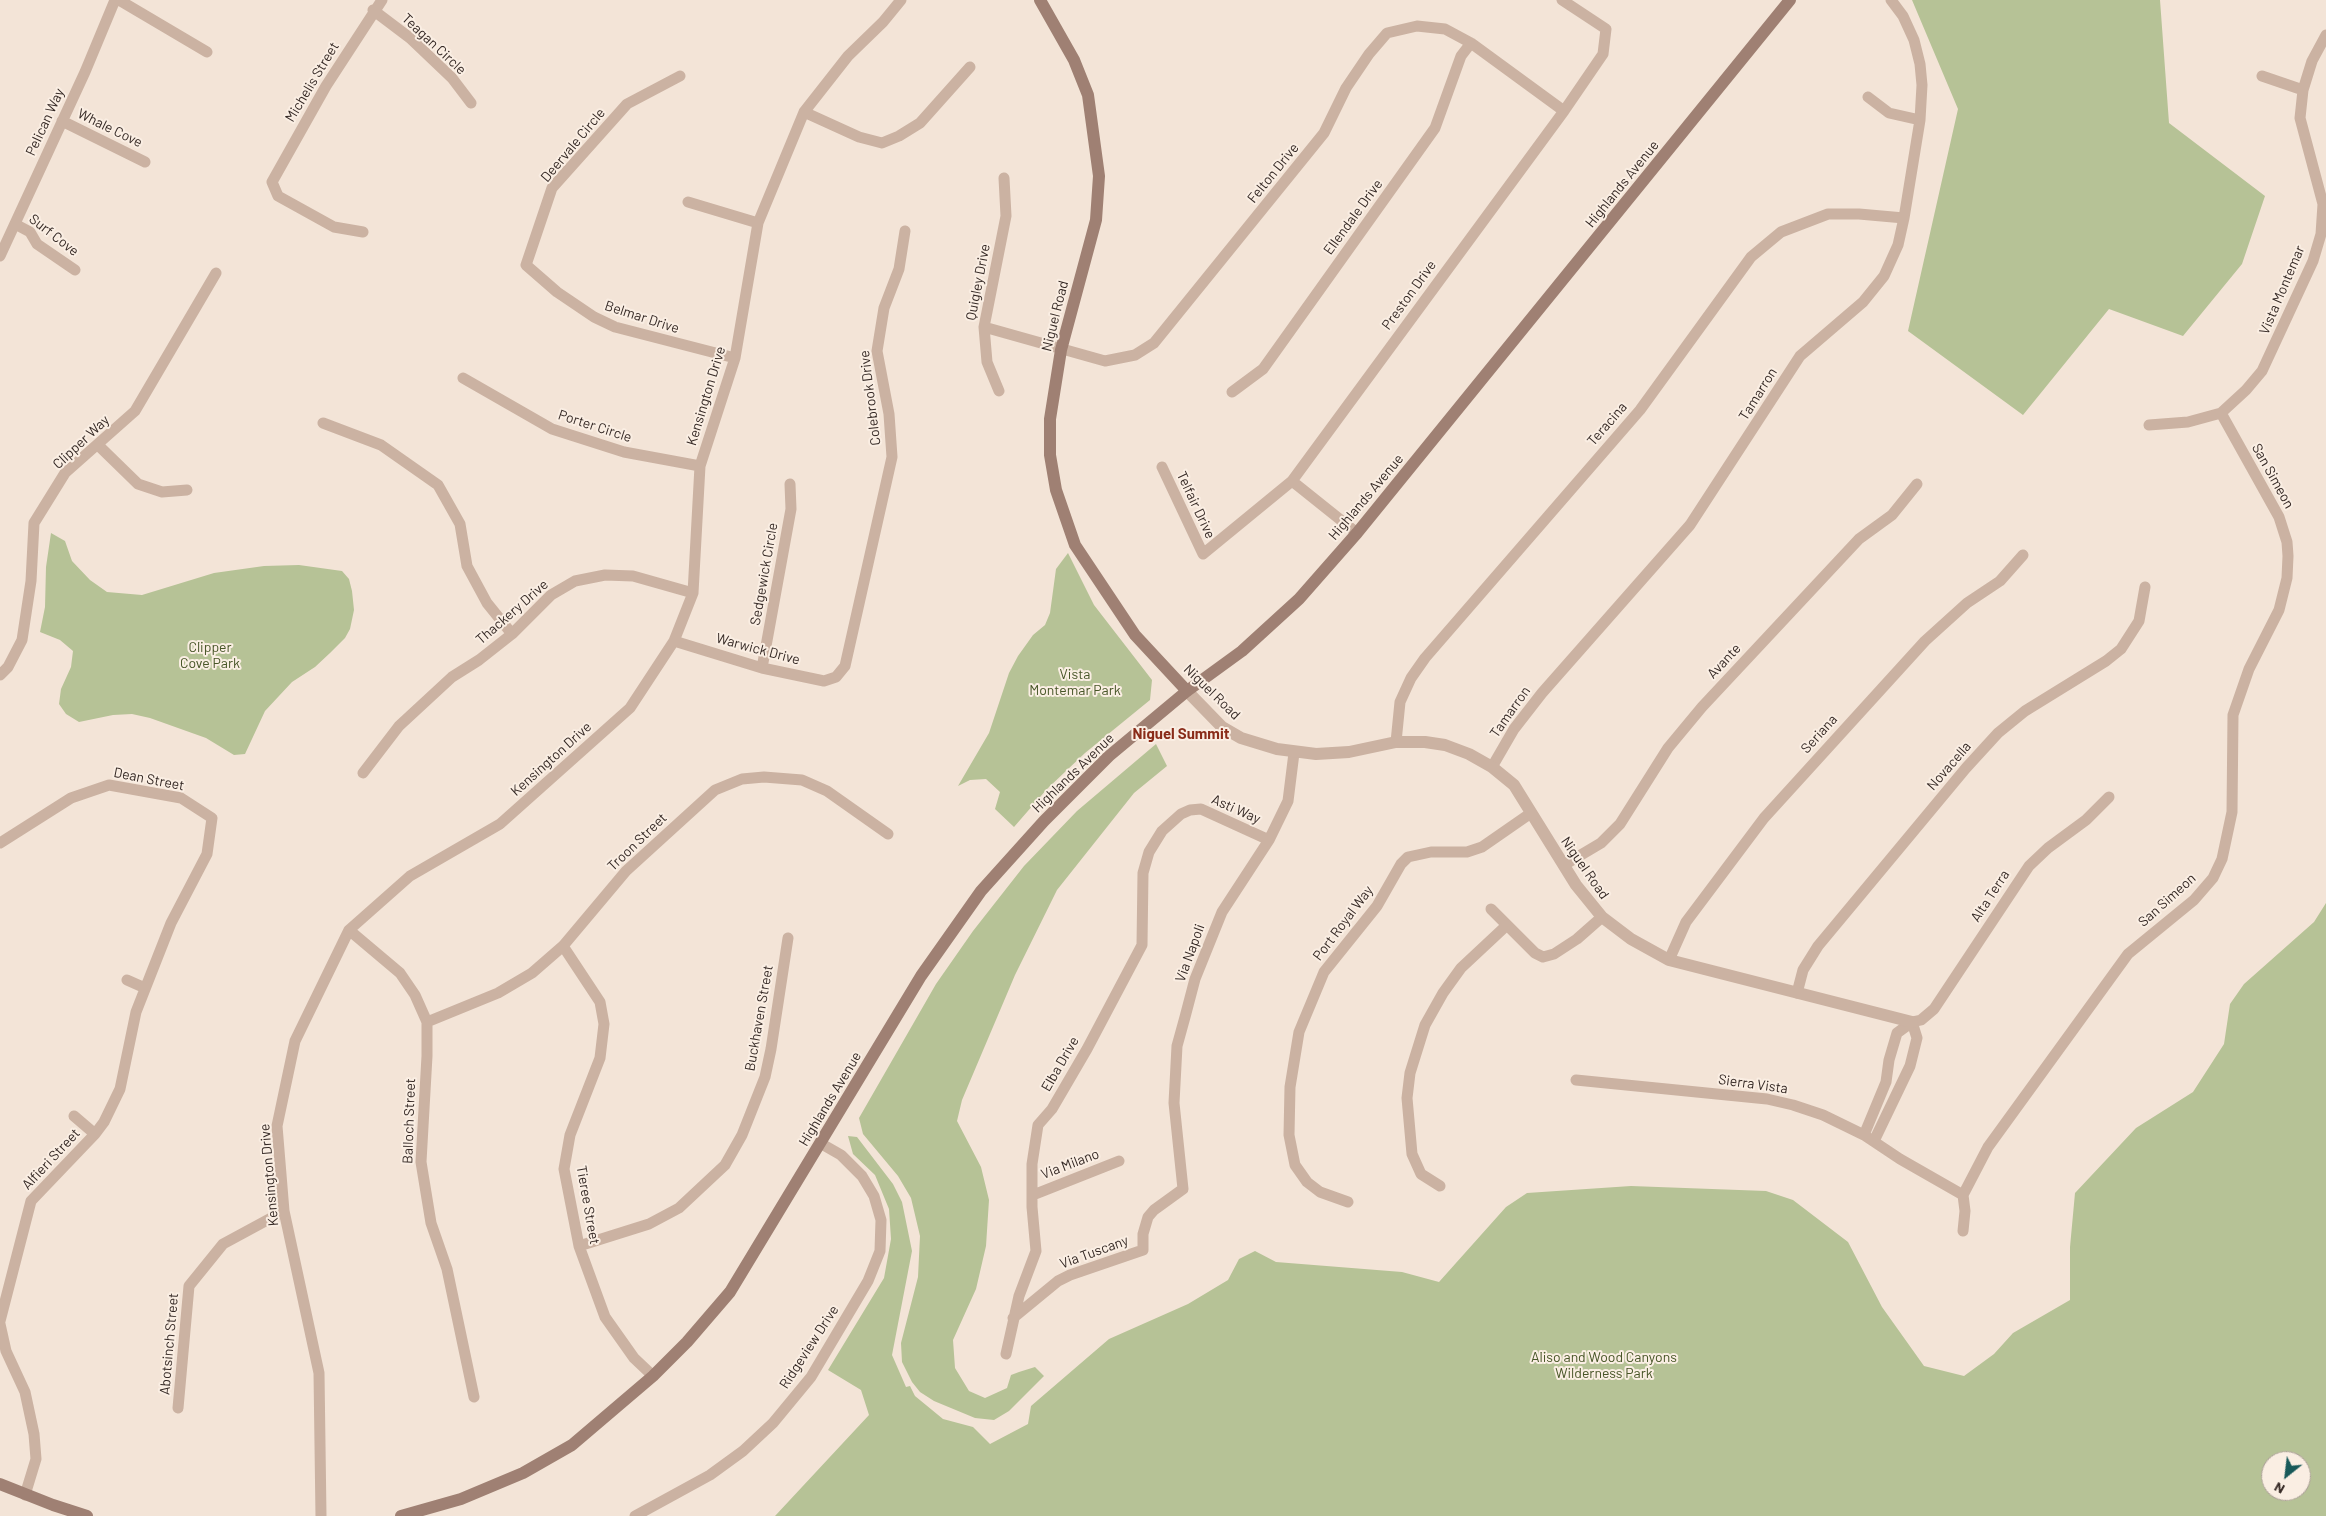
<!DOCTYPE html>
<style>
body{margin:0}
#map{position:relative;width:2326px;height:1516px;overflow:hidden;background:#f3e4d7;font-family:Barlow,sans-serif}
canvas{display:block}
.north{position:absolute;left:2261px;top:1451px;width:50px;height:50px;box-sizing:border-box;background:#faeee3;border:1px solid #ab9f97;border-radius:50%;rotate:209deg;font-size:14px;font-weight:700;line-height:20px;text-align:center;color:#352925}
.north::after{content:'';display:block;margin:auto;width:18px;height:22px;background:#185959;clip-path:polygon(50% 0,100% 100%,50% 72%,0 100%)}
</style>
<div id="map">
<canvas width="2326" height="1516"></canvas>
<div class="north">N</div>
</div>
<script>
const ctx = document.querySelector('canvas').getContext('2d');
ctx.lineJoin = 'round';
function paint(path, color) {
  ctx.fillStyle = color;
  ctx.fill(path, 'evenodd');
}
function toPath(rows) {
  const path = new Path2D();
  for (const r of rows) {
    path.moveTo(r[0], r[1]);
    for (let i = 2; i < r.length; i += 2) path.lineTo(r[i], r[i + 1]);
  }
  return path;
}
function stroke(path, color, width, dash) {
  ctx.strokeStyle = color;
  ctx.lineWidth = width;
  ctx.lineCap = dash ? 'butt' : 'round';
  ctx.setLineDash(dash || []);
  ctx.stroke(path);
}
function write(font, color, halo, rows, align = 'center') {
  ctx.font = font + ' Barlow,sans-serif';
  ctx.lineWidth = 4;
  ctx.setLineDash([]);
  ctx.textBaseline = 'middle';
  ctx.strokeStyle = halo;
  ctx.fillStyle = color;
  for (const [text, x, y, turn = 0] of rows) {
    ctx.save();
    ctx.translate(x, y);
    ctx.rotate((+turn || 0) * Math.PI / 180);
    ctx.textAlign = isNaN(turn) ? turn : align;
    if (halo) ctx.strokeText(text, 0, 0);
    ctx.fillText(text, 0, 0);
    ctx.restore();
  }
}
const green = toPath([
 [1912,0,2160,0,2169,123,2265,196,2242,264,2183,336,2109,309,2023,415,1908,331,1958,109],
 [51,533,65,541,72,561,90,580,107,592,142,595,214,573,264,566,299,565,342,571,349,579,352,591,354,610,350,629,345,638,330,653,315,667,292,682,265,711,245,754,234,755,206,738,150,718,132,714,113,715,79,722,66,714,59,704,61,689,71,667,73,651,60,640,40,632,45,607,46,567],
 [1068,553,1094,605,1152,680,1150,700,1085,753,1047,789,1014,827,995,809,1000,792,986,779,970,780,958,786,989,733,1009,673,1018,656,1033,635,1045,625,1050,613,1056,569],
 [1156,744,1167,766,1134,793,1057,890,1015,975,962,1100,957,1121,981,1167,989,1200,986,1246,976,1289,953,1340,955,1368,969,1391,985,1398,1007,1388,1011,1375,1019,1372,1035,1367,1044,1376,1009,1411,994,1420,975,1418,934,1401,920,1392,912,1382,902,1362,901,1343,918,1277,920,1236,911,1198,898,1176,863,1134,859,1118,936,984,973,931,1024,866,1077,811],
 [2326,903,2326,1516,775,1516,869,1415,861,1390,828,1370,884,1278,891,1239,889,1209,875,1175,853,1154,848,1136,857,1137,893,1184,902,1202,912,1251,892,1355,906,1387,910,1386,915,1396,943,1419,973,1427,990,1444,1028,1424,1031,1406,1109,1339,1188,1304,1228,1280,1239,1259,1255,1251,1276,1262,1402,1272,1439,1282,1506,1207,1527,1193,1631,1186,1766,1191,1793,1200,1848,1242,1882,1307,1924,1366,1964,1376,1994,1354,2013,1333,2070,1300,2070,1247,2075,1193,2136,1128,2193,1092,2224,1044,2230,1004,2244,984,2314,922],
 [2271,1461,2301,1461,2301,1491,2271,1491]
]);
const minor = toPath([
 [119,0,207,52],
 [373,10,410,38,452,78,471,103],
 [680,76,627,104,552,188,526,265,557,292,594,317,615,327,735,358],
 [2262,76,2303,90],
 [1868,97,1889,113,1920,120],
 [804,112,859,137,882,143,899,136,920,123,970,67],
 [62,121,145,162],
 [688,202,758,223],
 [15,224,30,232,37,244,75,270],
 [363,232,334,227,278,196,272,182,326,86,382,0],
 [0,256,85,72,115,0],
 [984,327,1105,361,1135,355,1154,343,1324,133,1346,88,1369,54,1387,33,1417,26,1445,29,1471,43,1564,111],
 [463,378,552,429,624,452,700,466],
 [999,391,987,362,984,327,1006,216,1004,178],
 [1232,392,1263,369,1435,128,1461,56,1471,43],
 [323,423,381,445,438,485,460,524,467,566,487,603,512,634],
 [2149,425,2188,422,2221,413,2246,390,2262,371,2313,261,2321,234,2323,204,2300,118,2303,90,2312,61,2326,35],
 [98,445,138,484,162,492,187,490],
 [1162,467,1203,554,1292,481,1564,111,1603,54,1606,29,1562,0],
 [1292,481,1357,533],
 [674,641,762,668,824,681,836,677,845,666,892,457,889,414,877,351,884,308,899,269,905,231],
 [762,668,791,509,790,484],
 [0,675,8,667,22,640,31,581,34,523,65,473,135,411,216,273],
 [1396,742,1400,702,1411,678,1425,658,1640,410,1751,257,1781,232,1828,214,1859,214,1904,218],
 [1492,767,1514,729,1542,693,1690,525,1800,356,1863,302,1884,276,1898,245,1904,218,1920,120,1922,85,1920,64,1914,40,1903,16,1891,0],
 [363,773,399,726,452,677,479,660,512,634,551,595,575,581,605,575,633,576,693,593],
 [0,843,71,798,109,785,181,798,212,818,207,854,171,923,136,1012,120,1089,104,1122,95,1134,31,1201,0,1321],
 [1564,865,1601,843,1620,824,1668,748,1702,707,1859,539,1892,515,1917,484],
 [1491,909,1535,953,1543,957,1554,954,1577,939,1602,917],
 [349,930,400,973,415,995,427,1022,427,1056,421,1162,431,1223,447,1269,474,1397],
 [563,946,600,1002,604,1024,600,1058,570,1135,564,1169,579,1246,605,1317,634,1358,653,1376],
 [1669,960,1686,922,1764,818,1925,641,1967,603,2000,581,2023,555],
 [127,980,145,988],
 [1797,993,1803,970,1818,946,1966,768,1998,733,2025,711,2106,661,2121,649,2139,621,2145,587],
 [427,1022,498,993,532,973,563,946,626,871,715,790,742,779,764,777,802,780,827,791,888,834],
 [1576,1080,1767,1099,1793,1105,1823,1115,1864,1135,1900,1159,1963,1195],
 [74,1116,95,1134],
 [1864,1135,1886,1082,1889,1060,1897,1033,1912,1022,1921,1020,1934,1009,2029,866,2048,848,2086,820,2109,797],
 [1874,1141,1910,1066,1917,1038,1912,1022],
 [1440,1186,1421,1174,1412,1154,1407,1098,1410,1073,1425,1025,1443,993,1461,968,1507,925],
 [1033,1195,1119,1161],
 [1348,1202,1320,1192,1307,1182,1295,1165,1289,1135,1290,1087,1299,1032,1324,972,1377,906,1401,864,1408,857,1431,852,1467,852,1482,847,1531,813],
 [1963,1231,1965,1211,1963,1195,1988,1147,2128,954,2194,900,2213,878,2222,859,2232,812,2233,715,2249,669,2279,610,2287,578,2288,556,2287,542,2279,517,2221,413],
 [579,1246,649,1224,679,1208,725,1165,742,1135,765,1077,771,1049,788,938],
 [1013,1318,1058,1281,1070,1275,1143,1250,1143,1234,1148,1217,1154,1210,1183,1189,1174,1103,1177,1046,1185,1017,1195,979,1222,912,1269,840,1288,801,1294,753],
 [0,1324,6,1351,25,1392,34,1434,36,1459,25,1495],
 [1006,1354,1019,1296,1036,1251,1032,1207,1032,1164,1038,1125,1052,1109,1087,1049,1142,945,1143,873,1149,852,1162,831,1181,814,1190,810,1201,809,1269,840],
 [178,1408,189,1286,223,1244,284,1211],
 [321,1516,319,1373,284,1211,277,1126,295,1041,349,930,410,876,500,824,630,708,674,641,693,593,700,466,735,358,758,223,804,112,848,56,883,22,901,0],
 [635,1516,710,1475,743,1451,773,1423,811,1377,868,1281,880,1251,881,1220,874,1196,862,1176,841,1155,820,1143]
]);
const tertiary = toPath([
 [1187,691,1222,727,1241,738,1277,749,1316,754,1349,752,1396,742,1425,742,1445,745,1469,754,1492,767,1514,785,1576,885,1602,917,1631,939,1669,960,1912,1022]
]);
const secondary = toPath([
 [1040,0,1074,60,1088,95,1099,176,1096,220,1061,350,1050,419,1050,455,1056,490,1075,545,1135,635,1187,691],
 [0,1484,53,1505,87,1516],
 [401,1516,461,1499,523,1473,572,1445,653,1376,687,1342,730,1292,921,976,981,891,1044,821,1109,756,1187,691,1242,651,1299,599,1357,533,1790,0]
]);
const streetNames = [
 ["Teagan Circle",434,44,43],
 ["Michelis Street",312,82,-59],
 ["Pelican Way",45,122,-65],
 ["Whale Cove",110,128,26],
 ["Deervale Circle",573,145,-50],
 ["Felton Drive",1273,173,-51],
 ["Highlands Avenue",1622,184,-51],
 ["Ellendale Drive",1353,217,-54],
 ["Surf Cove",54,235,38],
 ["Quigley Drive",978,282,-79],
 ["Vista Montemar",2282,290,-67],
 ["Preston Drive",1409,295,-54],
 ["Niguel Road",1055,316,-76],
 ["Belmar Drive",642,317,18],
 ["Tamarron",1758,394,-58],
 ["Kensington Drive",706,396,-73],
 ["Colebrook Drive",870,398,-97],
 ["Teracina",1607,424,-49],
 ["Porter Circle",595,426,18],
 ["Clipper Way",81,442,-43],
 ["San Simeon",2273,476,61],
 ["Highlands Avenue",1366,497,-50],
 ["Telfair Drive",1196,505,65],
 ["Sedgewick Circle",764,574,-80],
 ["Thackery Drive",512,612,-41],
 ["Warwick Drive",758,649,15],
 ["Avante",1724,661,-47],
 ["Niguel Road",1212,692,44],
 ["Tamarron",1510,712,-55],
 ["Seriana",1819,734,-48],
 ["Kensington Drive",551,759,-42],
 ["Novacella",1949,766,-49],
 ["Highlands Avenue",1073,773,-44],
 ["Dean Street",149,779,11],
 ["Asti Way",1236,809,24],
 ["Troon Street",637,842,-44],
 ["Niguel Road",1585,868,55],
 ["Alta Terra",1990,896,-57],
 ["San Simeon",2167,900,-42],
 ["Port Royal Way",1343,923,-53],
 ["Via Napoli",1190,953,-70],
 ["Buckhaven Street",759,1018,-80],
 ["Elba Drive",1060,1064,-60],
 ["Sierra Vista",1753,1084,8],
 ["Highlands Avenue",830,1099,-59],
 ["Balloch Street",409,1121,-88],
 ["Alfieri Street",51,1159,-47],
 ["Via Milano",1070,1164,-21],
 ["Kensington Drive",269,1175,-95],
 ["Tieree Street",588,1205,80],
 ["Via Tuscany",1094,1252,-20],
 ["Abotsinch Street",169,1344,-85],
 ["Ridgeview Drive",809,1347,-57]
];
const parkNames = [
 ["Clipper",210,647],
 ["Cove Park",210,663],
 ["Vista",1075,674],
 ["Montemar Park",1075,690],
 ["Aliso and Wood Canyons",1604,1357],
 ["Wilderness Park",1604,1373]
];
const neighbourhoodNames = [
 ["Niguel Summit",1181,734]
];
paint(green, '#b6c296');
stroke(minor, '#cbb2a2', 11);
stroke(tertiary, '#cbb2a2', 12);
stroke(secondary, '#9f8073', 12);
write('14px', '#352925', '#faeee3', streetNames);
write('14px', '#475527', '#faeee3', parkNames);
write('bold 15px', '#8a2c19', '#faeee3', neighbourhoodNames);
</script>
